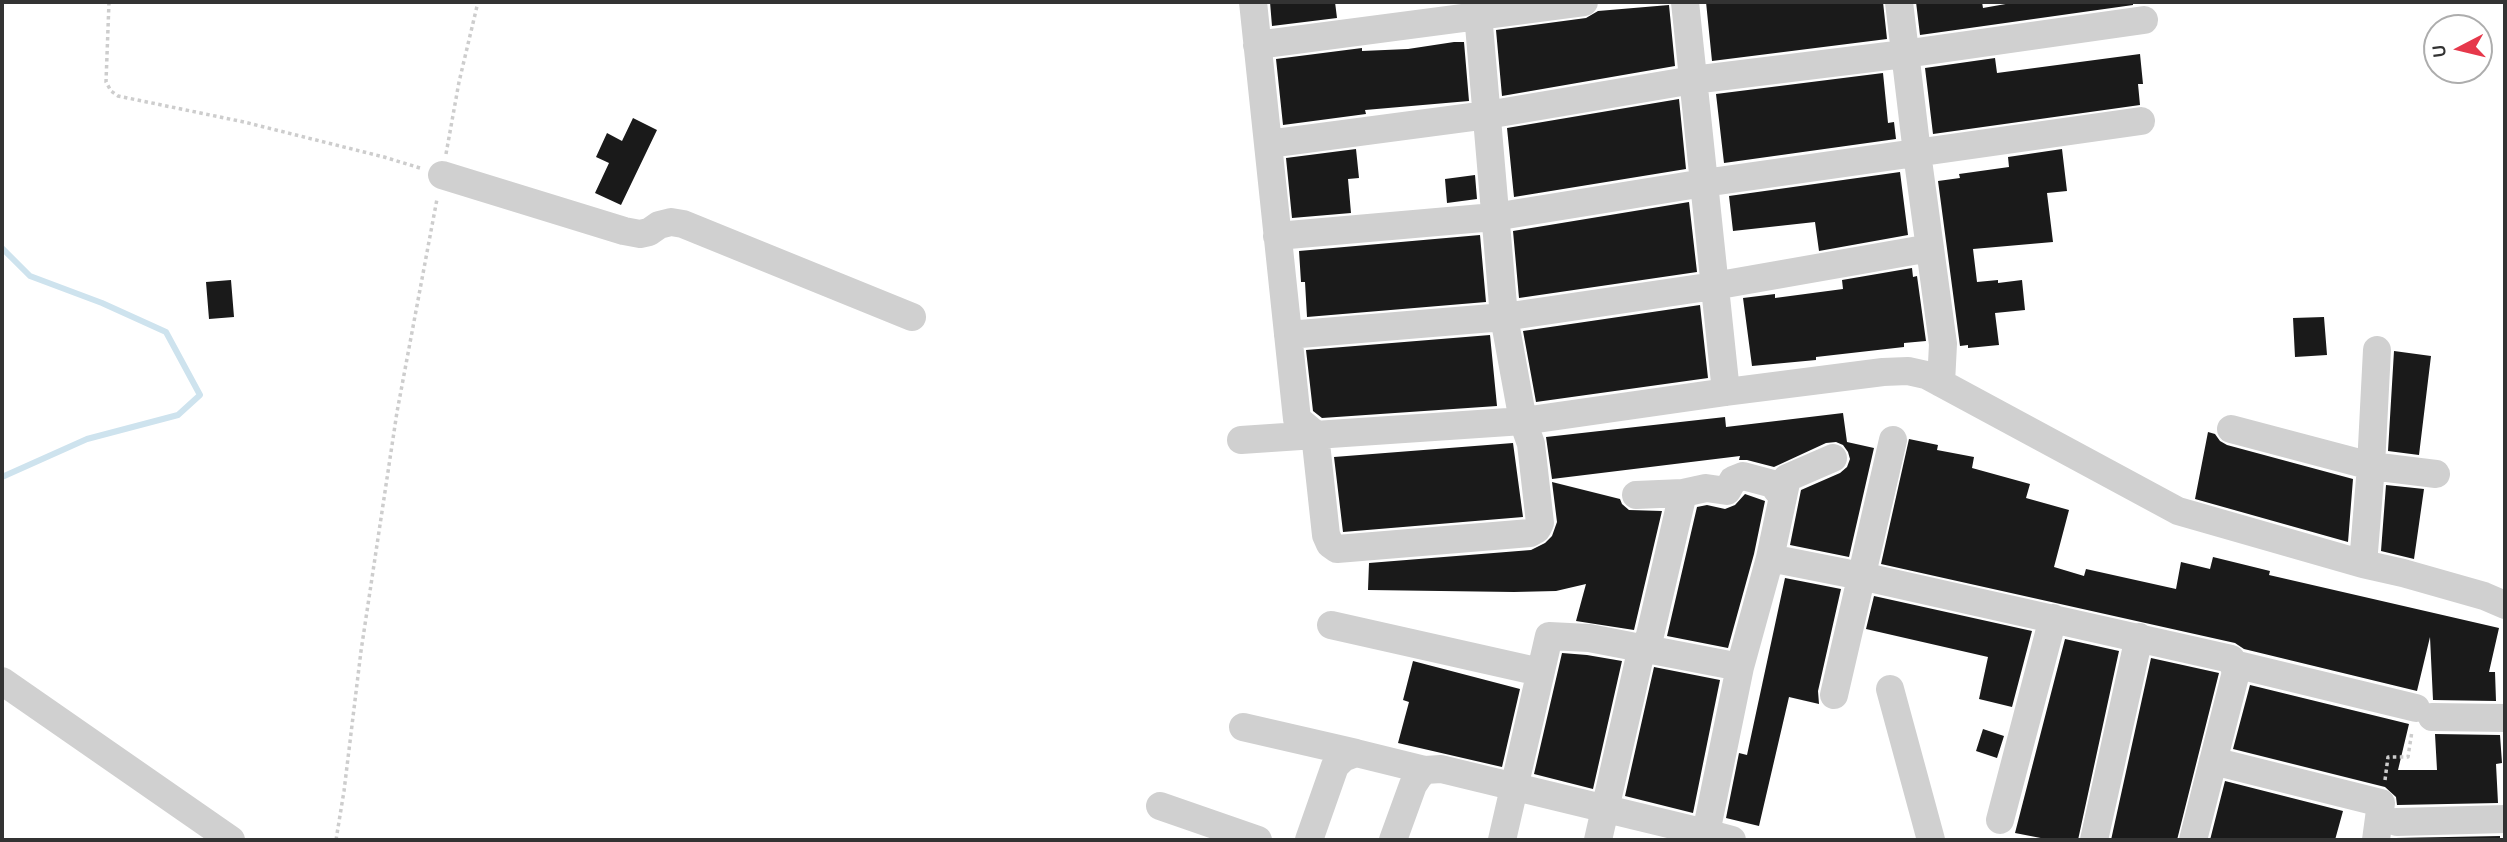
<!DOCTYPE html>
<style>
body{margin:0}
#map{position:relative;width:2507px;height:842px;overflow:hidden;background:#fff;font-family:Karla,sans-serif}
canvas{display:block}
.frame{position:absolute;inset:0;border:4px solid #333;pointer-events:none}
.north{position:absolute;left:2423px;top:14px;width:70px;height:70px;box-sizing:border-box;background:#fff;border:2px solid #adadad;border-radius:50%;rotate:263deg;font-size:19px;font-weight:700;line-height:28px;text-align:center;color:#333}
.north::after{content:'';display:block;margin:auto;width:24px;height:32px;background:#e6384b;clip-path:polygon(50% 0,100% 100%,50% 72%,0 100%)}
</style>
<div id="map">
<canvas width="2507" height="842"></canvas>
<div class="frame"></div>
<div class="north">U</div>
</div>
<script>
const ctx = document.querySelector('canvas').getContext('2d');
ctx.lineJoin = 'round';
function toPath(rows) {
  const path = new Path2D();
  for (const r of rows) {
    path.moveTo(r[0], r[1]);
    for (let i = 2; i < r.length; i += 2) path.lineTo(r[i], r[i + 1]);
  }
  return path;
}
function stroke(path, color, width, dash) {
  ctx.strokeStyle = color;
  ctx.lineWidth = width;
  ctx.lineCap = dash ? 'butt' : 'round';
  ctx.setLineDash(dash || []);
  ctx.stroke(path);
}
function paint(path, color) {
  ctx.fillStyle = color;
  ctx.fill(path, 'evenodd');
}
const stream = toPath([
 [2,248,30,276,102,303,166,332,200,395,178,415,87,439,2,477]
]);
const building = toPath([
 [1270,2,1335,2,1337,18,1272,26],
 [1706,2,1883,2,1887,39,1712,61],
 [1916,2,1982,2,1983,8,2017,2,2133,2,2133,5,1920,35],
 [1669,5,1675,66,1502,96,1496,30,1586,18,1598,11],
 [1454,42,1464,42,1469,101,1365,110,1366,114,1283,125,1276,59,1362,48,1362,51,1408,49],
 [2140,54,2143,84,2138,84,2140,105,1933,134,1925,68,1995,58,1997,73],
 [1883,73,1888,123,1894,122,1896,139,1724,163,1716,94],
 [1679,99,1686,169,1514,197,1507,128],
 [633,118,657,130,621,205,595,193,609,163,596,157,607,133,622,141],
 [1356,149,1359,178,1348,179,1351,213,1292,218,1286,158],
 [2062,149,2067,191,2047,193,2053,242,1973,249,1977,282,1998,280,1998,283,2022,280,2025,310,1995,313,1999,345,1968,348,1968,345,1960,346,1938,181,1960,178,1959,174,2009,167,2008,157],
 [1900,172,1908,235,1819,251,1815,222,1733,231,1729,196],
 [1475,175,1477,199,1447,203,1445,179],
 [1689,202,1697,272,1519,298,1513,231],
 [1480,235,1486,302,1307,317,1305,282,1301,282,1299,251],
 [1912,268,1913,277,1917,276,1926,341,1904,343,1904,347,1816,357,1816,360,1752,366,1743,298,1775,294,1775,298,1843,289,1842,280],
 [231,280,234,317,209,319,206,282],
 [1700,305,1708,378,1536,402,1523,331],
 [2324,317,2327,355,2295,357,2293,318],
 [1490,335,1497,406,1322,418,1313,411,1306,350],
 [2394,351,2431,356,2419,455,2388,451],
 [1843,413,1847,442,1874,448,1849,557,1790,545,1801,490,1840,473,1847,467,1850,459,1848,452,1843,445,1836,442,1826,443,1774,467,1747,460,1739,460,1740,456,1552,479,1546,437,1725,417,1726,427],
 [2208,432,2215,434,2220,441,2227,445,2353,479,2348,542,2195,499],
 [1909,439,1938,445,1937,450,1974,457,1972,468,2030,484,2026,498,2069,510,2054,567,2084,576,2086,569,2176,589,2181,562,2210,569,2213,557,2270,571,2269,575,2499,628,2489,672,2495,672,2496,701,2433,700,2430,637,2417,691,2244,649,2235,643,1881,564],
 [1513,443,1523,517,1343,532,1334,457],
 [1552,482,1620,499,1622,504,1629,510,1662,511,1634,630,1576,621,1586,584,1556,591,1514,592,1368,590,1369,563,1531,550,1545,543,1552,536,1557,522],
 [2386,485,2424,489,2414,559,2381,551],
 [1745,494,1765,501,1754,554,1728,648,1667,636,1697,507,1707,505,1725,509,1735,505],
 [1785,578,1841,589,1818,691,1819,704,1789,697,1759,826,1726,818,1739,753,1747,755],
 [1874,596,2032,631,2012,707,1979,699,1988,657,1866,629],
 [2065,639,2119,651,2078,840,2051,840,2015,833],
 [1562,653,1587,655,1622,661,1593,789,1534,774],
 [2151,658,2219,673,2177,840,2111,840],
 [1413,661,1520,689,1502,767,1398,743,1409,702,1403,700],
 [1654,667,1720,680,1693,813,1625,796],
 [2250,685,2409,724,2398,770,2437,770,2435,734,2500,735,2502,763,2496,764,2498,803,2397,805,2396,797,2385,787,2233,749],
 [1983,729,2004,736,1997,758,1976,751],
 [2225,781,2343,811,2335,840,2210,840],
 [2500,836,2500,840,2396,840,2396,838]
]);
const path = toPath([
 [109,2,106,82,111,91,118,96,244,122,384,157,420,168],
 [446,154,459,82,478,2],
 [2385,780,2388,757,2408,757,2412,731],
 [336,840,344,791,361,651,397,412,437,199]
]);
const minor = toPath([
 [1253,2,1297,419,1315,434,1326,535,1330,544,1337,549,1530,533,1537,529,1540,523,1531,444,1523,421,1504,317,1477,2],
 [1685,2,1726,392],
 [1899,2,1917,153,1943,344,1941,383],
 [1257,45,1584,2],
 [1268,144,1487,115,1693,80,1904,54,2144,20],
 [442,175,624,231,640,234,649,232,659,225,671,222,683,224,912,317],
 [1277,236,1494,217,1704,183,2141,121],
 [1288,335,1504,317,1714,286,1930,248],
 [2231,429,2371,466,2436,474],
 [1241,440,1523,421,1726,392,1883,372,1908,371,1926,375,2178,511,2363,564,2403,573,2484,596,2505,605],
 [1636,495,1683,493,1706,488,1727,491,1733,480,1743,476,1773,484,1777,490,1787,478,1833,458],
 [1770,558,1861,576,2231,659,2236,672,2193,840],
 [2363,564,2371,466,2377,350],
 [1331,625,1540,672],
 [1647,648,1683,493],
 [2234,664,2416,708],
 [2,681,231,840],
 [1890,689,1931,840],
 [1834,695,1893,440],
 [2432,717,2505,718],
 [1243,727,1356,753],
 [2213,761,2381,803,2376,840],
 [1160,806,1258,840],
 [2000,820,2053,618],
 [2397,822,2505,819],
 [1706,833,1732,840],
 [1309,840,1335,766,1343,758,1356,753,1425,770],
 [1393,840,1413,785,1419,776,1425,770,1441,769,1706,833,1740,667,1770,558,1787,478],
 [1502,840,1549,636,1589,638,1740,667],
 [1598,840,1642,647],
 [2094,840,2139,637]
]);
stroke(stream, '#cee3ee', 6);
paint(building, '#1a1a1a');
stroke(path, '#cdcdcd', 3.5, [3.5, 3.5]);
stroke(minor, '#d0d0d0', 28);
</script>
